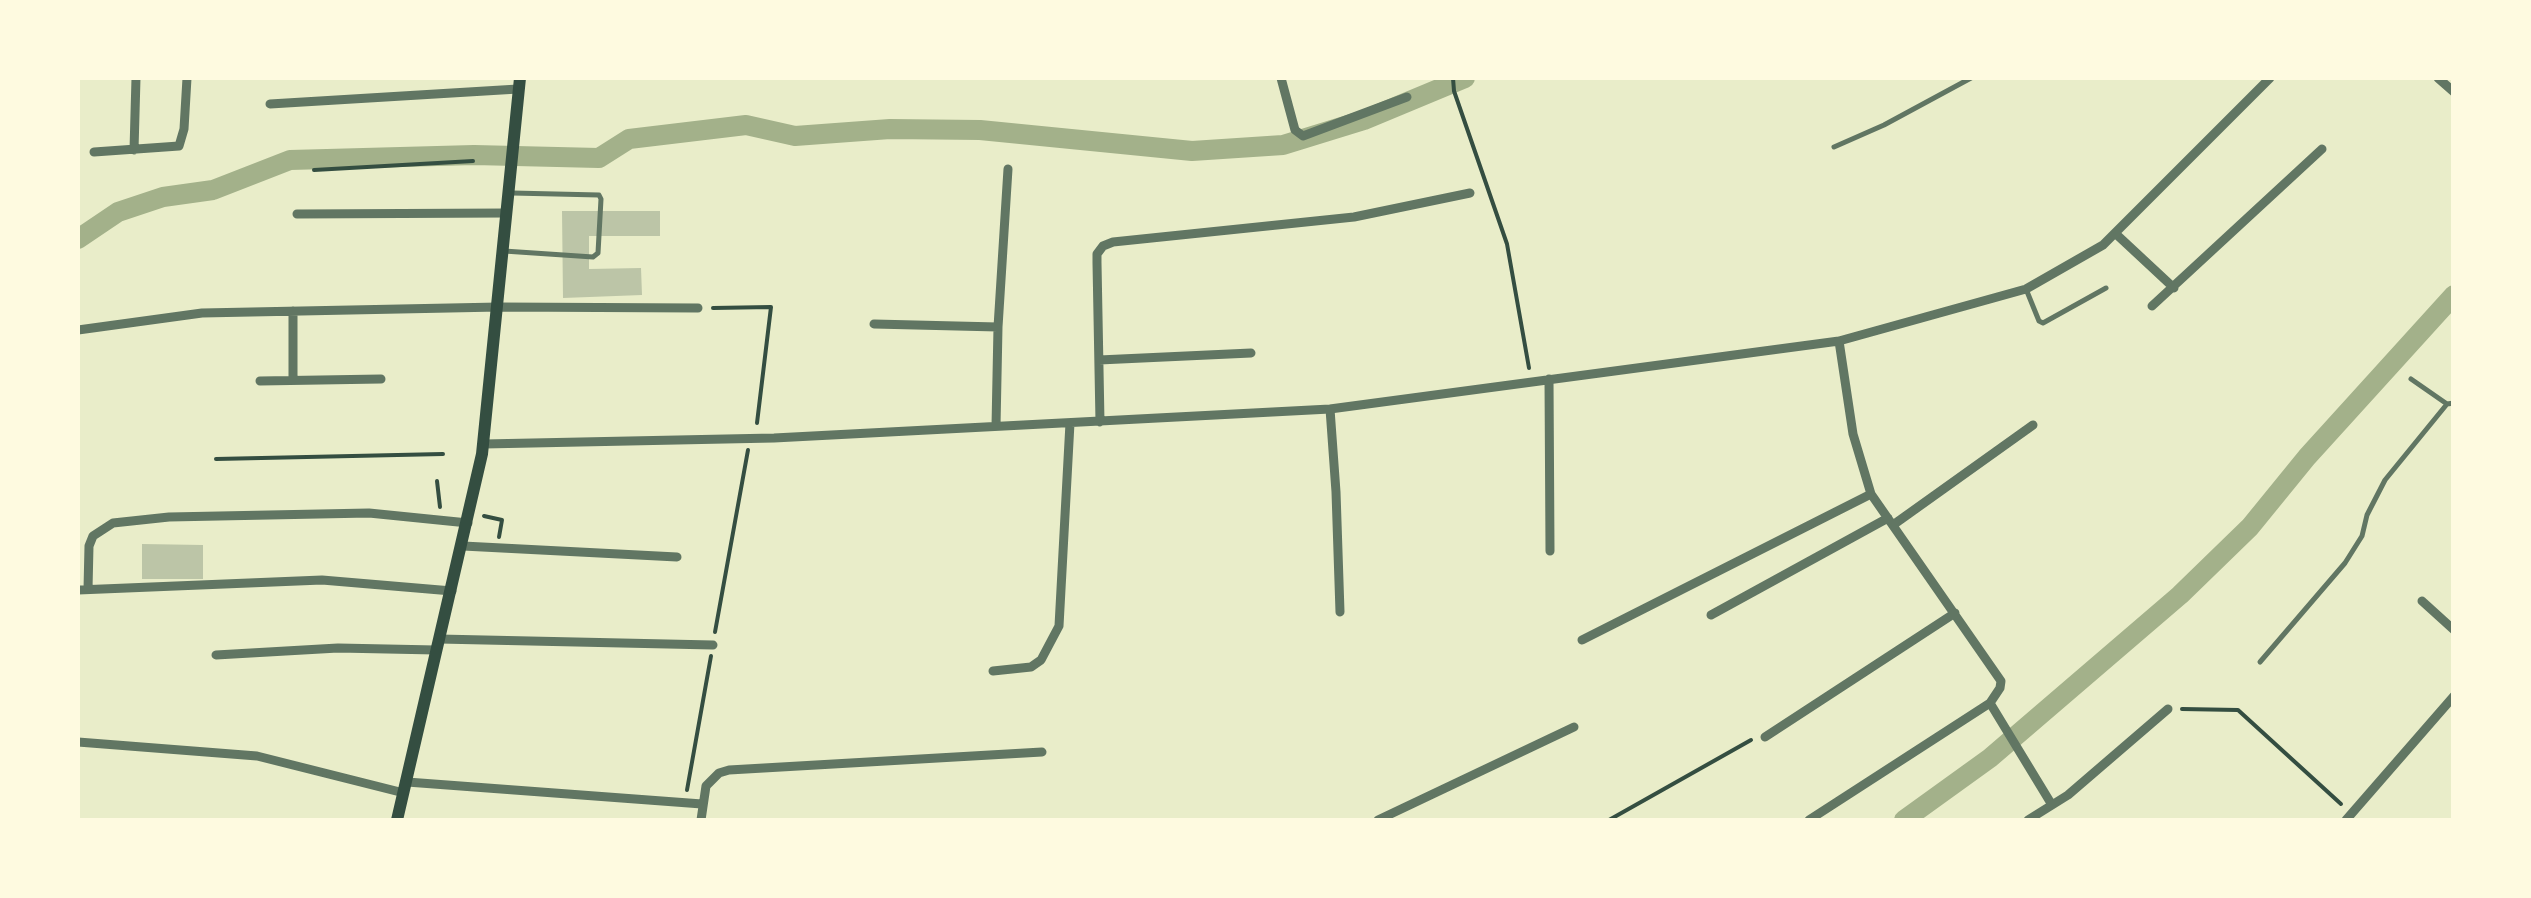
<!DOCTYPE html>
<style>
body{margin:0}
#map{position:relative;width:2531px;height:898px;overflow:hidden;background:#e9edc9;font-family:"Times New Roman",serif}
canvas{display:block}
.frame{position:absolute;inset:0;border:80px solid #fefae0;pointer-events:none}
</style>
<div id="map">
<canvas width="2531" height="898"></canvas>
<div class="frame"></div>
</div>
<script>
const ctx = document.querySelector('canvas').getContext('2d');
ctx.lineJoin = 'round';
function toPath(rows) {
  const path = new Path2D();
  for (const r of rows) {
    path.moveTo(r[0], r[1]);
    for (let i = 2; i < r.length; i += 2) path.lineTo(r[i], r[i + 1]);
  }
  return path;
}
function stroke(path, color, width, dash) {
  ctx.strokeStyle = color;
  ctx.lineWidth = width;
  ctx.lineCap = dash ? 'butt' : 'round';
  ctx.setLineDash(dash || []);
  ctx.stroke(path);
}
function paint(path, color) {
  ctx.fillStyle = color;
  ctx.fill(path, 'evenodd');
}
const canal = toPath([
 [78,239,118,212,163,197,213,190,290,160,474,155,599,158,629,139,746,125,795,136,890,129,980,130,1192,151,1283,145,1364,120,1465,78],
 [1904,820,1990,758,2180,595,2250,527,2307,457,2454,295]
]);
const building = toPath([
 [562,211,660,211,660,236,589,236,589,269,641,268,642,295,563,298],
 [142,544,203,545,203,579,142,579]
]);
const path = toPath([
 [1453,78,1454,91,1507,244,1529,368],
 [314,170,473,161],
 [713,308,771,307,757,423],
 [216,459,443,454],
 [437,481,440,507],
 [484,516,502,520,499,537],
 [715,632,748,450],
 [2182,709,2238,710,2341,804],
 [687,790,711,656],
 [1609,820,1751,740]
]);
const service = toPath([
 [1834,147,1884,125,1971,78],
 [504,251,593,257,598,253,601,199,599,195,512,193],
 [2026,289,2039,321,2043,323,2106,288],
 [2411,379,2447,404,2454,403],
 [2260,662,2345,563,2362,536,2367,515,2385,480,2447,404]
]);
const minor = toPath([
 [1281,78,1295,130,1303,136,1407,97],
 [2438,78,2454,92],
 [270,104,518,89],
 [134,150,136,78],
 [94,152,179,146,184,129,187,78],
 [297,214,507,213],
 [2116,234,2174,288],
 [2152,306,2322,149],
 [874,324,998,327],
 [78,330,202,313,499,307,698,308],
 [1839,341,1853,434,1871,494,2001,681,2000,688,1990,703,2052,805],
 [1099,360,1251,353],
 [293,379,293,311],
 [1549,379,1550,551],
 [260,381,381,379],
 [1330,409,1336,492,1340,612],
 [1100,422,1097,263,1097,254,1103,246,1113,242,1354,217,1470,193],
 [996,426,998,327,1008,169],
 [484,444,774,438,1330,409,1839,341,2026,289,2103,245,2270,78],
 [1893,525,2033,425],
 [463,546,677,557],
 [88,589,89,546,93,536,113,523,169,517,369,513,468,523],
 [78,590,322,580,452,591],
 [2422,601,2454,630],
 [1711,615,1888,518],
 [439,639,713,645],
 [1582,640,1871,494],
 [216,655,338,648,436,650],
 [993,671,1031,667,1041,660,1059,626,1070,423],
 [1765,737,1955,613],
 [78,742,257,756,404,793],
 [407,782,702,804],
 [701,820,706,786,719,773,729,770,1042,752],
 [1378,820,1574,727],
 [1809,820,1990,703],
 [2028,820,2068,795,2168,709],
 [2346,820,2454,696]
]);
const secondary = toPath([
 [397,820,482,454,520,78]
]);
stroke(canal, '#a3b18a', 20);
paint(building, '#bcc5a7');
stroke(path, '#344e41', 4);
stroke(service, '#617663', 5);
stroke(minor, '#617663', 9);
stroke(secondary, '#344e41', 12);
</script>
